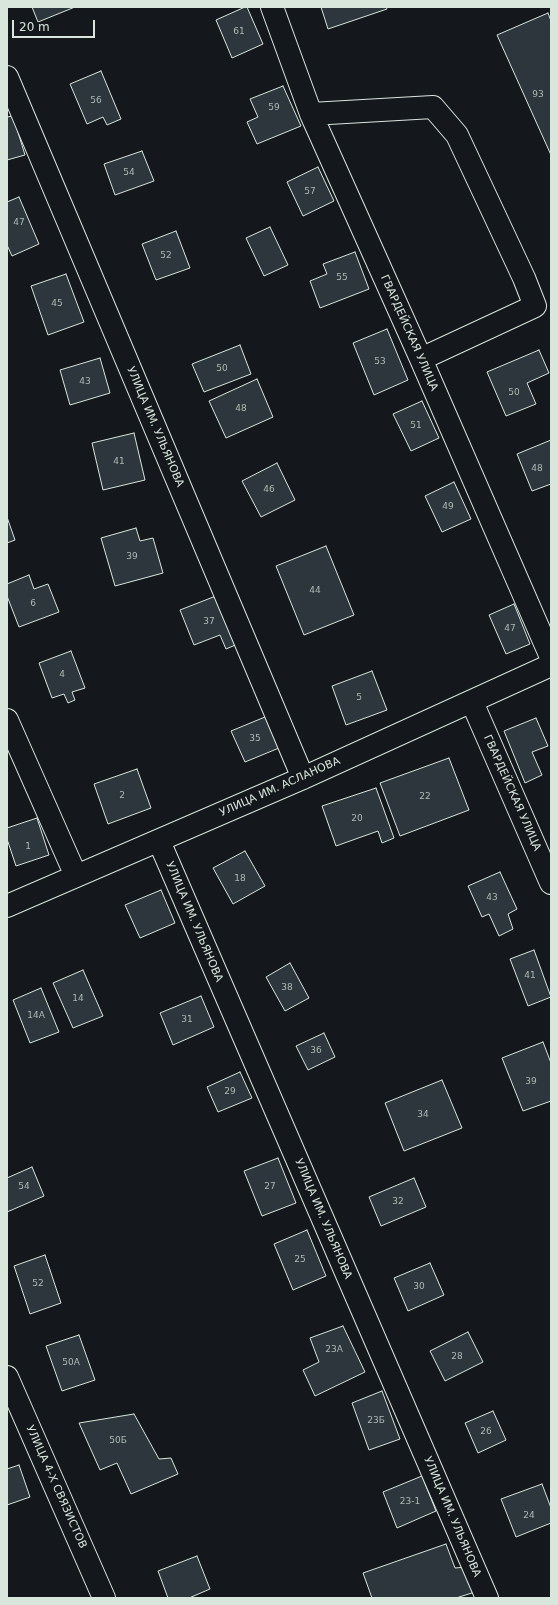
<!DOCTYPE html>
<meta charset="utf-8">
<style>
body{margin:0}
#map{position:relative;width:558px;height:1605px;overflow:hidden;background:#14181c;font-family:"DejaVu Sans",sans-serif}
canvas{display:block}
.frame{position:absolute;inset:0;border:8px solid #d8e6dc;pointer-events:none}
.scale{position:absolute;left:12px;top:20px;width:83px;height:18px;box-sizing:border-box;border:2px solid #d8e6dc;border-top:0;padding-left:5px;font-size:12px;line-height:14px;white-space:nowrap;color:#d8e6dc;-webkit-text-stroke:3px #14181c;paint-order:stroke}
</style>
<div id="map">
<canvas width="558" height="1605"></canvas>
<div class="frame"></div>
<div class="scale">20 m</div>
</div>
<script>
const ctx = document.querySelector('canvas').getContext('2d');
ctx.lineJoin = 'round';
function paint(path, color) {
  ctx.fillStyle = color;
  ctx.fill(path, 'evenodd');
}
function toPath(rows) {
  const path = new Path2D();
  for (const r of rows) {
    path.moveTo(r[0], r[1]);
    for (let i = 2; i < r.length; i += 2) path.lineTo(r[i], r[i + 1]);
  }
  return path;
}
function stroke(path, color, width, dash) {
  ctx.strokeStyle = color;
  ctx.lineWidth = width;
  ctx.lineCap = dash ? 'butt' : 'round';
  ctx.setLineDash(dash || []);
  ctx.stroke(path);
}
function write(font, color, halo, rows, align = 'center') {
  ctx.font = font + ' "DejaVu Sans",sans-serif';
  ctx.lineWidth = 3;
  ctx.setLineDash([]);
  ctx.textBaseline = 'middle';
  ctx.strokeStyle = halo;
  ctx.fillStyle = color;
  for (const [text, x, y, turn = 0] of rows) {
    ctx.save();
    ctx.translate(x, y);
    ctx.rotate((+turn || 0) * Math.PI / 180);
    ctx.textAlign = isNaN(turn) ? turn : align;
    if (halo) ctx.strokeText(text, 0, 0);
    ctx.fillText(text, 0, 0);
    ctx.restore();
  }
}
const building = toPath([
 [32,7,75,7,38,22,32,7],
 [245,7,247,7,263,44,232,58,216,20,245,7],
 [321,7,386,7,387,9,328,29,321,7],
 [548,13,551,21,551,155,497,35,548,13],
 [101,71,121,119,107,125,103,117,87,124,70,84,101,71],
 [283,86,301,126,257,144,247,122,258,117,250,99,283,86],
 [13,116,25,155,7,160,7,117,13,116],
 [142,151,154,181,115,195,104,164,142,151],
 [318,167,334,201,303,216,287,182,318,167],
 [19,197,39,244,12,256,7,245,7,202,19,197],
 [270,227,288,265,264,276,246,238,270,227],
 [176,231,190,268,156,280,142,244,176,231],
 [355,252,369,289,320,308,310,281,327,274,323,264,355,252],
 [66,274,84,322,48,335,31,286,66,274],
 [387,329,408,380,374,395,353,343,387,329],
 [240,345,251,374,204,392,192,364,240,345],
 [539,350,549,373,527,383,536,404,506,416,487,372,539,350],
 [100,358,110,393,70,405,60,370,100,358],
 [257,379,273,417,226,438,209,401,257,379],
 [422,401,439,438,411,451,393,414,422,401],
 [134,433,145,480,103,490,92,443,134,433],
 [551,440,551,484,532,491,517,454,551,440],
 [277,463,295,500,261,517,242,481,277,463],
 [454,482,471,519,442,532,425,496,454,482],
 [7,517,15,540,7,543,7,517],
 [136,528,140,541,153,538,163,573,115,586,101,538,136,528],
 [326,546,354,615,304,635,276,566,326,546],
 [29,575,34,589,48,584,59,612,19,627,7,596,7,584,29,575],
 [221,594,240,643,226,649,220,635,194,645,180,610,221,594],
 [514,604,530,644,506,654,489,615,514,604],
 [71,651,85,688,72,692,75,700,68,703,64,694,52,698,39,663,71,651],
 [372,671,387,710,346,725,332,686,372,671],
 [265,717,279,748,245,762,231,731,265,717],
 [536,718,548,746,532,752,542,775,525,783,504,731,536,718],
 [449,758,469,810,400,836,380,783,449,758],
 [137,769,151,808,108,824,94,784,137,769],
 [376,788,394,838,382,843,378,831,336,846,322,806,376,788],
 [37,818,49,855,16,866,7,839,7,828,37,818],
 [245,851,265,886,233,904,213,868,245,851],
 [500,872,517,909,508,914,513,929,499,936,489,914,482,917,468,886,500,872],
 [161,890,175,923,140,938,125,905,161,890],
 [534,950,551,997,528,1006,510,959,534,950],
 [290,963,309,998,285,1011,266,977,290,963],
 [83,970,103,1016,73,1028,53,983,83,970],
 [41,988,59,1032,30,1043,13,1000,41,988],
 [201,996,214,1027,173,1045,160,1013,201,996],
 [324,1033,335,1057,308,1070,296,1046,324,1033],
 [543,1042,551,1063,551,1101,523,1111,502,1058,543,1042],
 [240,1072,252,1098,218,1112,207,1087,240,1072],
 [442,1080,462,1128,404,1151,385,1103,442,1080],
 [278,1158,296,1203,262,1216,244,1171,278,1158],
 [32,1167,44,1196,7,1212,7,1178,32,1167],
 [414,1178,426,1207,381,1226,369,1197,414,1178],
 [307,1230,326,1276,293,1290,274,1244,307,1230],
 [45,1255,61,1303,30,1314,14,1266,45,1255],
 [430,1263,444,1295,408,1311,394,1278,430,1263],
 [343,1326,365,1372,315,1396,303,1370,319,1362,310,1338,343,1326],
 [468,1332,483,1362,445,1381,430,1351,468,1332],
 [79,1335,95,1380,62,1391,46,1346,79,1335],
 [382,1391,400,1439,369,1450,352,1403,382,1391],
 [493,1411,506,1440,478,1453,465,1423,493,1411],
 [134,1414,159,1459,171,1458,178,1474,131,1494,117,1463,100,1470,79,1423,134,1414],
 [19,1465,30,1497,7,1505,7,1469,19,1465],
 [422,1476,436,1511,397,1528,383,1492,422,1476],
 [542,1484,551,1508,551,1523,516,1537,501,1499,542,1484],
 [446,1544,455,1568,466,1567,475,1592,456,1598,372,1598,363,1573,446,1544],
 [197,1556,210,1589,189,1598,168,1598,158,1571,197,1556]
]);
const minor = toPath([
 [272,7,311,114,421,359,551,657],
 [7,77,303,778],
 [311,114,433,107,457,135,524,278,535,306,421,359],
 [472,702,551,883],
 [7,720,76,876],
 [159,841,487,1598],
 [7,906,303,778,551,665],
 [7,1377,104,1598]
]);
const numberNames = [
 ["61",239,32],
 ["93",538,95],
 ["56",96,101],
 ["59",274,108],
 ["54",129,173],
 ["57",310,192],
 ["47",19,223],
 ["52",166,256],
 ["55",342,278],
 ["45",57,304],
 ["53",380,362],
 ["50",222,369],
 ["43",85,382],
 ["50",514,393],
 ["48",241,409],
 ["51",416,426],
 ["41",119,462],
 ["48",537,469],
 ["46",269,490],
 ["49",448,507],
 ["39",132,557],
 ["44",315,591],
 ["6",33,604],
 ["37",209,622],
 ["47",510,629],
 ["4",62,675],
 ["5",359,698],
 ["35",255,739],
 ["2",122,796],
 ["22",425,797],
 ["20",357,819],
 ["1",28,847],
 ["18",240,879],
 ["43",492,898],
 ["41",530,976],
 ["38",287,988],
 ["14",78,999],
 ["14А",36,1016],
 ["31",187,1020],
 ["36",316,1051],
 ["39",531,1082],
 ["29",230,1092],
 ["34",423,1115],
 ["54",24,1187],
 ["27",270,1187],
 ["32",398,1202],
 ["25",300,1260],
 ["52",38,1284],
 ["30",419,1287],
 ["23А",334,1350],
 ["28",457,1357],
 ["50А",71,1363],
 ["23Б",376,1421],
 ["26",486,1432],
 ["50Б",118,1441],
 ["23-1",410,1502],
 ["24",529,1516]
];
const streetNames = [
 ["ГВАРДЕЙСКАЯ УЛИЦА",409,333,66],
 ["УЛИЦА ИМ. УЛЬЯНОВА",155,427,67],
 ["УЛИЦА ИМ. АСЛАНОВА",280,787,-24],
 ["ГВАРДЕЙСКАЯ УЛИЦА",512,793,66],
 ["УЛИЦА ИМ. УЛЬЯНОВА",194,922,67],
 ["УЛИЦА ИМ. УЛЬЯНОВА",323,1219,67],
 ["УЛИЦА 4-Х СВЯЗИСТОВ",56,1487,66],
 ["УЛИЦА ИМ. УЛЬЯНОВА",452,1517,67]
];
paint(building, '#2c363c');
stroke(building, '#d8e6dc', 1);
stroke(minor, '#d8e6dc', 24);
stroke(minor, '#14181c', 22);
write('9px', '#adbab4', null, numberNames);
write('11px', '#d8e6dc', '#14181c', streetNames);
</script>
